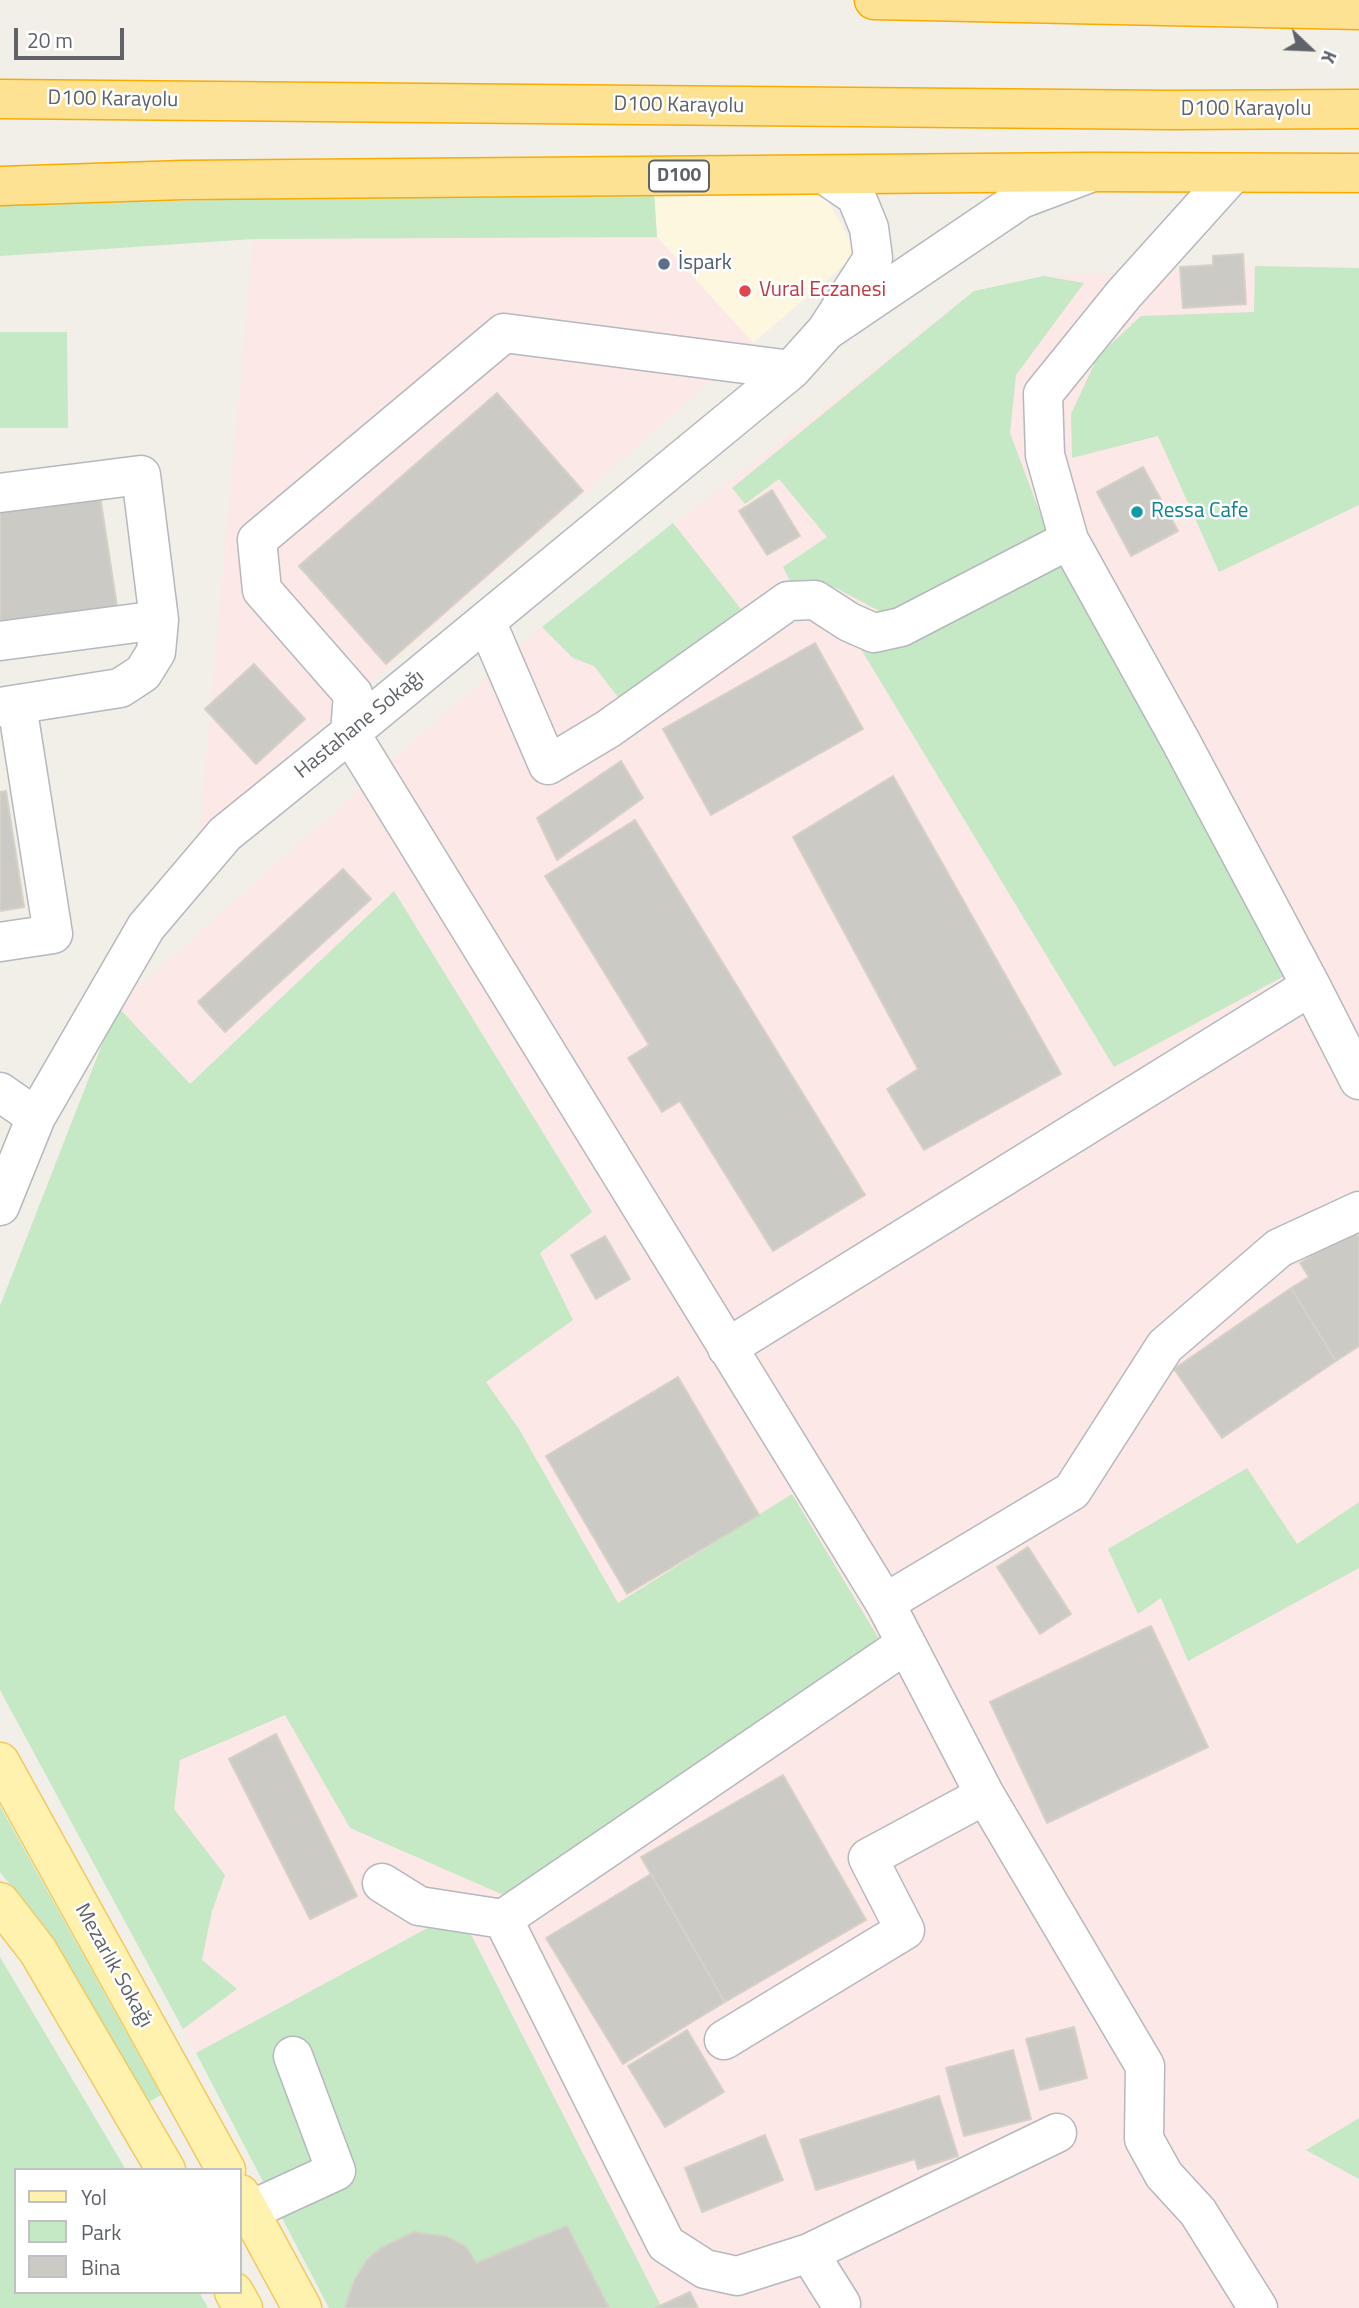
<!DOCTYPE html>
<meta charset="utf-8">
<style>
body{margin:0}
#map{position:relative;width:1359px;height:2308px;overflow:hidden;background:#f1efe8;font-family:"Titillium Web",sans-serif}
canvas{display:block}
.legend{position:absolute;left:14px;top:2168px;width:228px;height:126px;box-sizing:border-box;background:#fff;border:2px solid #bfc1c3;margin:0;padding:9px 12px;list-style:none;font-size:21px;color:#5f6368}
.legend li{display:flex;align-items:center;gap:14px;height:35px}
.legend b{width:35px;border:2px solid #bfc1c3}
.north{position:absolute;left:1275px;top:14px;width:70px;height:70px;-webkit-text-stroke:5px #fff;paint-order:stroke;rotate:113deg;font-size:19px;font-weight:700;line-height:28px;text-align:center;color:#5f6368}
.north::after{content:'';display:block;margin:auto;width:24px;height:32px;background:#5f6368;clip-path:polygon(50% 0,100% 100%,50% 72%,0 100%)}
.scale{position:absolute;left:14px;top:28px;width:110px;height:32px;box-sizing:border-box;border:4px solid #5f6368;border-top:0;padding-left:9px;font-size:21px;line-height:24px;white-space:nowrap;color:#5f6368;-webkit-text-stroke:5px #fff;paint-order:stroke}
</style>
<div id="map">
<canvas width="1359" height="2308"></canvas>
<ul class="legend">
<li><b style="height:9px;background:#fff2af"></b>Yol</li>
<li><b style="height:19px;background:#c5e8c5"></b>Park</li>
<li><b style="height:19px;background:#cccac5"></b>Bina</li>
</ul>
<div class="north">K</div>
<div class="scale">20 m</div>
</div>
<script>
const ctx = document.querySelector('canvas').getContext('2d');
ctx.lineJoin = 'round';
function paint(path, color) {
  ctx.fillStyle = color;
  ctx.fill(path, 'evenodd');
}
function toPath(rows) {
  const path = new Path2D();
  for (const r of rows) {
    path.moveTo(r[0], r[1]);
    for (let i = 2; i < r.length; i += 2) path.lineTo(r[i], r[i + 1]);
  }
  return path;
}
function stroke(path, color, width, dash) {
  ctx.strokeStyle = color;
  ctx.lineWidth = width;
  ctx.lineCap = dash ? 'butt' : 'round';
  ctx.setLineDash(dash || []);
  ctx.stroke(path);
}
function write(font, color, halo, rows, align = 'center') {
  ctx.font = font + ' "Titillium Web",sans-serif';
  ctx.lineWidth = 5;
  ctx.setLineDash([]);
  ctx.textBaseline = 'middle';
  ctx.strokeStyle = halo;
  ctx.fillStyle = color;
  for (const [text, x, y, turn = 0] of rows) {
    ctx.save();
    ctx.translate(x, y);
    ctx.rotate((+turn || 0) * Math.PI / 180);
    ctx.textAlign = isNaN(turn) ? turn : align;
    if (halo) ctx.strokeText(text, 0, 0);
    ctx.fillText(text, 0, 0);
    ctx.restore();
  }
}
const commercial = toPath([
 [654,190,822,190,857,254,753,343,657,237]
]);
const medical = toPath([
 [657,237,753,343,199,835,253,239],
 [1260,266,1359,268,1359,2308,662,2308,459,1911,196,2053,0,1690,0,1306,117,1006,542,627,974,291,1044,276]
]);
const green = toPath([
 [654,190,657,237,253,239,0,256,0,205],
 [1255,266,1359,268,1359,505,1219,572,1158,436,1072,458,1071,414,1098,356,1141,316,1254,312],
 [1044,276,1084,283,1016,375,1010,433,1049,537,885,614,834,587,793,587,783,567,827,537,779,479,745,504,732,488,974,291],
 [0,332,67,332,68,428,0,428],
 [673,523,741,609,621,701,594,666,573,658,542,627],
 [1065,554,1290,973,1114,1067,853,636],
 [394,891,592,1212,540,1253,573,1320,486,1382,519,1429,618,1603,792,1494,897,1669,531,1907,350,1828,285,1715,180,1760,174,1809,225,1875,212,1911,202,1960,237,1989,183,2029,0,1690,0,1306,117,1006,190,1084],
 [1247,1468,1297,1544,1359,1502,1359,1568,1188,1661,1161,1598,1138,1614,1108,1549],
 [0,1806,161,2095,147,2103,45,1929,0,1872],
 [459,1911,662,2308,329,2308,196,2053],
 [0,1957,126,2170,16,2170,16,2292,199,2292,208,2308,0,2308],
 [1359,2118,1359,2179,1306,2150]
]);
const building = toPath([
 [1243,254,1246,304,1183,308,1180,267,1213,265,1213,256,1243,254],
 [497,393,583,491,386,664,299,566,497,393],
 [1143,467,1178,531,1131,556,1097,492,1143,467],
 [772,490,800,536,767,555,739,511,772,490],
 [100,496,118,613,0,631,0,511,100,496],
 [815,643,863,729,711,815,663,729,815,643],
 [254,664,305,719,256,764,205,709,254,664],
 [621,761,643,798,557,860,537,818,621,761],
 [893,776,1061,1074,924,1150,887,1089,918,1069,793,837,893,776],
 [6,791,24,907,0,911,0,792,6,791],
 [635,820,865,1195,773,1251,680,1101,662,1112,628,1058,649,1045,545,876,635,820],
 [343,869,371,899,225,1032,198,1002,343,869],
 [1354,1229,1359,1237,1359,1346,1336,1361,1291,1288,1309,1277,1300,1263,1354,1229],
 [605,1236,630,1279,596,1299,571,1255,605,1236],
 [1291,1288,1336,1361,1222,1438,1174,1369,1291,1288],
 [678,1377,759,1515,627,1594,546,1456,678,1377],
 [1028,1547,1071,1614,1040,1634,997,1567,1028,1547],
 [1151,1626,1208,1747,1047,1823,990,1702,1151,1626],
 [276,1734,357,1896,310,1919,229,1759,276,1734],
 [783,1775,866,1920,725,2002,641,1857,783,1775],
 [651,1874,725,2002,623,2064,546,1938,651,1874],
 [1074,2027,1087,2078,1040,2090,1026,2039,1074,2027],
 [687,2030,724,2092,665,2127,628,2066,687,2030],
 [1013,2050,1031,2119,964,2136,946,2068,1013,2050],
 [939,2096,958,2156,918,2169,915,2159,816,2190,800,2140,939,2096],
 [765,2135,783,2180,702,2212,685,2168,765,2135],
 [567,2226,609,2308,345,2308,354,2281,367,2260,381,2248,414,2232,448,2237,466,2247,476,2263,567,2226],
 [690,2292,698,2308,655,2308,690,2292]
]);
const minor = toPath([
 [1233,173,1124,294,1043,394,1045,455,1069,540,1180,740,1311,986,1359,1080],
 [825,175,856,196,869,228,873,258,826,331,1021,199,1090,173],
 [791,370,504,333,257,540,262,590,353,694,350,733,885,1603,985,1795,1145,2066,1144,2139,1164,2175,1198,2212,1258,2308],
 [0,493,141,475,159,620,0,641],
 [486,621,548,765,608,729,788,601,815,600,849,622,874,633,901,627,1069,540],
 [0,707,120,688,143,673,156,652,159,620],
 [0,942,53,934,17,705],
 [0,1092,36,1117],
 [0,1206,36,1117,146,927,225,834,350,733,791,370,826,331],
 [727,1348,1311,986],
 [885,1603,1072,1491,1165,1346,1279,1248,1359,1211],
 [382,1883,419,1906,503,1919,906,1644],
 [503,1919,666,2244,705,2269,737,2276,809,2253,1057,2133],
 [724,2040,905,1930,868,1858,985,1795],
 [249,2211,336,2171,293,2056],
 [809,2253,841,2304]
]);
const major = toPath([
 [0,1762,226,2170],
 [0,1902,38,1951,166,2170],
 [240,2194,302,2308],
 [234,2292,243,2308]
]);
const highway = toPath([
 [874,0,1359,10],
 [0,99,1171,110,1359,109],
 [0,186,184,180,1092,172,1359,173]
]);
const markers = [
 [664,264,7,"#5c6f8a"],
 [745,291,7,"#e0444e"],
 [1137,512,7,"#0f9aa8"]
];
const shields = [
 [679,176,60]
];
const shieldNames = [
 ["D100",679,176]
];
const streetNames = [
 ["D100 Karayolu",113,100,1],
 ["D100 Karayolu",679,106,1],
 ["D100 Karayolu",1246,110],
 ["Hastahane Sokağı",360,725,-39],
 ["Mezarlık Sokağı",113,1966,61]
];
const serviceNames = [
 ["İspark",678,264]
];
const healthNames = [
 ["Vural Eczanesi",759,291]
];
const cultureNames = [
 ["Ressa Cafe",1151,512]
];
paint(commercial, '#fef7e0');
paint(medical, '#fce8e6');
paint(green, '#c5e8c5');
paint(building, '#cccac5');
stroke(building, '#d6d1c6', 2);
stroke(minor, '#b5b8bc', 41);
stroke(major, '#f2c960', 41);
stroke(highway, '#f9ab00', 41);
stroke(minor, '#fff', 38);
stroke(major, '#fff2af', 38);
stroke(highway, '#fde293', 38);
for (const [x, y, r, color] of markers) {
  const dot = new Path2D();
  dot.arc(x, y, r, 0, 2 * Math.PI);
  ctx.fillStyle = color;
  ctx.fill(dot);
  stroke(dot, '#fff', 2.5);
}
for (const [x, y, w] of shields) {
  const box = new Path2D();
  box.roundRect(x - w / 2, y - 15.5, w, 31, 5);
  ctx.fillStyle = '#fff';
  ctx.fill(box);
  stroke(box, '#5f6368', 2);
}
write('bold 19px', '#5f6368', null, shieldNames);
write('21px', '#5f6368', '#fff', streetNames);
write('21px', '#4e5e75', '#fff', serviceNames, 'left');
write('21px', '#be3a42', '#fff', healthNames, 'left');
write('21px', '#0d838f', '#fff', cultureNames, 'left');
</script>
